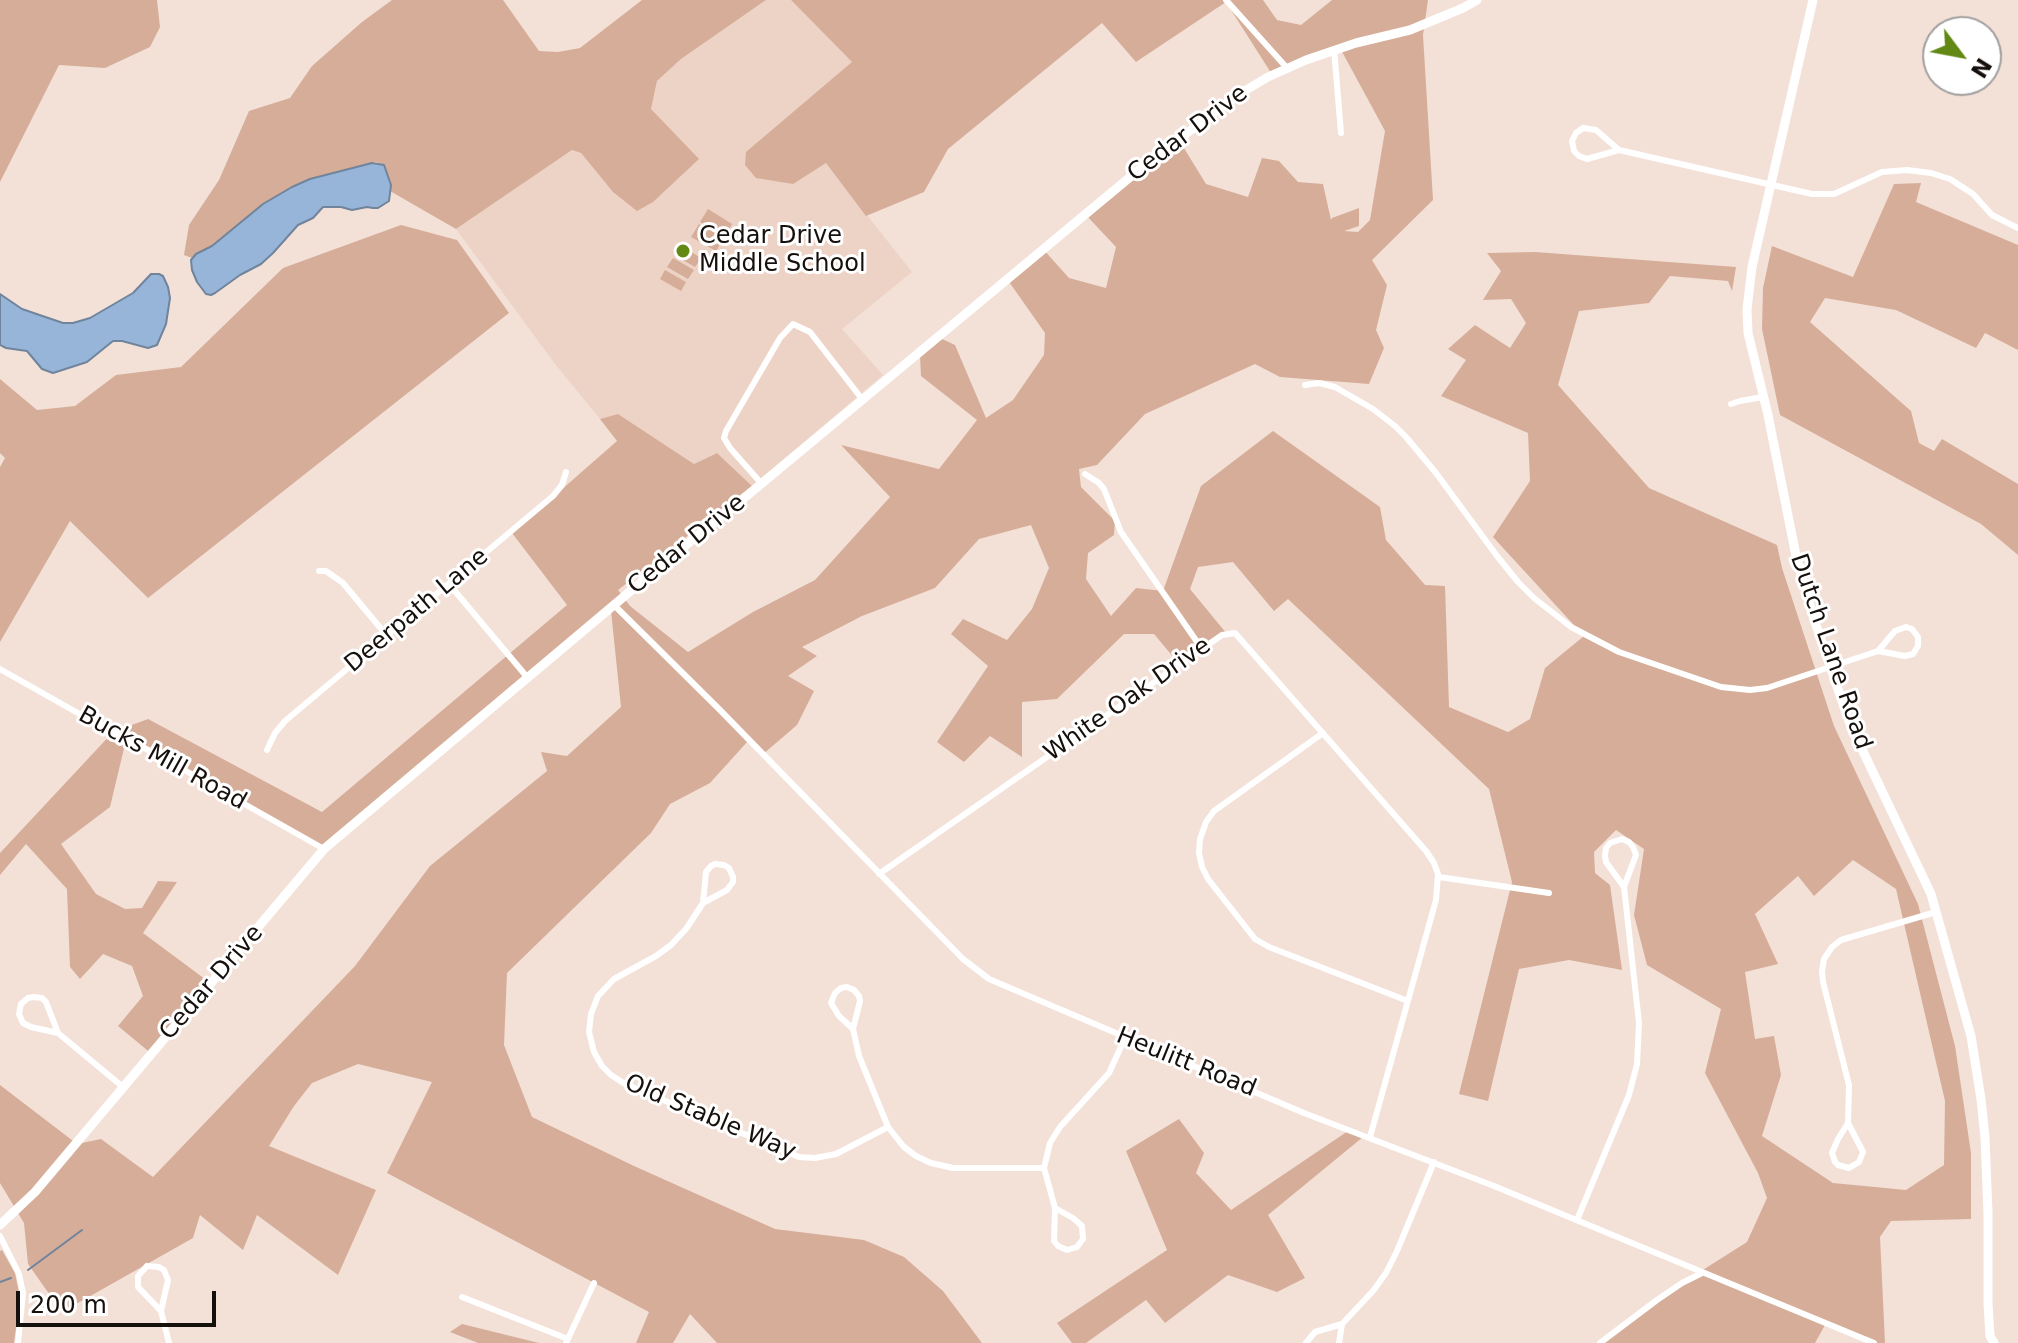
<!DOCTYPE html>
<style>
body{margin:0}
#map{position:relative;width:2018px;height:1343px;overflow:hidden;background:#f3e1d8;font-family:"DejaVu Sans",sans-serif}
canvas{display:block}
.north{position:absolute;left:1922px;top:16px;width:80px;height:80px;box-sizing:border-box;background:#fff;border:2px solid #a29f9e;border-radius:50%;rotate:122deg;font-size:22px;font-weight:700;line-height:32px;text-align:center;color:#16100d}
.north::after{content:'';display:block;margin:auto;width:28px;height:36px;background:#618914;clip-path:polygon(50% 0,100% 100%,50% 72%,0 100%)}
.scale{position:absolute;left:16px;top:1291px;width:200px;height:36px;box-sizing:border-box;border:4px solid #16100d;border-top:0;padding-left:10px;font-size:24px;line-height:28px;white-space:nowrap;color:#16100d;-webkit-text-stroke:6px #fff;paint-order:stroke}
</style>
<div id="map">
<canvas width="2018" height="1343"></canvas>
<div class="north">N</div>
<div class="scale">200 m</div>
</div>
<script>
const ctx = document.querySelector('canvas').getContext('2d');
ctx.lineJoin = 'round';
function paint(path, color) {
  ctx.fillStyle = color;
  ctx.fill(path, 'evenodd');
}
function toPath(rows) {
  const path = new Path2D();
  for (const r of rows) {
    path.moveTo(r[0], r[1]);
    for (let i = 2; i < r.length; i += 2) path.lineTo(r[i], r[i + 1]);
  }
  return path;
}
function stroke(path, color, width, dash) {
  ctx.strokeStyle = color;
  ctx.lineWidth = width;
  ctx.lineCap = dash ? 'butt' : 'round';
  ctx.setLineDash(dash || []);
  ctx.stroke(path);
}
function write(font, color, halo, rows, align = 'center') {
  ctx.font = font + ' "DejaVu Sans",sans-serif';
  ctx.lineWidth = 6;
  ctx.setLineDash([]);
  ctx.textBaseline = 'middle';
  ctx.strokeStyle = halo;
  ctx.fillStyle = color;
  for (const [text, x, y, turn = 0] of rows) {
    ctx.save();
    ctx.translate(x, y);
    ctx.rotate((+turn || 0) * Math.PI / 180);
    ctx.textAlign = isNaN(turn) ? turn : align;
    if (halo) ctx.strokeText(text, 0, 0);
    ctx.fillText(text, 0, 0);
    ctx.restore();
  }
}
const built = toPath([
 [766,0,791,0,852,62,826,163,912,272,842,329,883,375,752,486,717,453,694,464,618,414,600,419,555,364,456,229,572,150,581,153,613,192,651,109,657,81,681,59]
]);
const green = toPath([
 [0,0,157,0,160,27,150,47,105,68,59,65,0,182],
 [392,0,503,0,539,51,558,52,580,48,642,0,766,0,681,59,657,81,651,109,699,159,653,202,637,211,613,192,581,153,572,150,456,229,390,191,391,184,379,163,375,162,310,179,292,187,263,204,212,246,192,258,184,255,189,225,219,180,249,111,290,98,312,66,362,22],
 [791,0,1263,0,1277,20,1301,25,1332,0,1428,0,1423,35,1433,200,1372,260,1387,285,1376,330,1384,348,1369,384,1280,377,1255,364,1145,414,1097,465,1079,469,1081,487,1115,521,1114,535,1088,553,1086,579,1111,616,1136,588,1163,591,1201,486,1273,431,1380,507,1386,540,1425,585,1445,586,1449,707,1508,732,1530,719,1545,668,1584,636,1493,537,1530,481,1528,433,1441,396,1466,360,1448,349,1475,325,1510,348,1526,323,1511,299,1483,300,1501,271,1487,253,1535,252,1736,267,1732,291,1728,281,1670,276,1649,303,1579,311,1558,385,1649,488,1777,545,1782,568,1834,726,1918,904,1955,1046,1971,1153,1971,1219,1891,1221,1880,1237,1885,1343,1870,1343,1825,1325,1815,1343,1602,1343,1698,1273,1747,1242,1767,1198,1758,1173,1705,1073,1721,1009,1647,965,1634,915,1644,849,1616,830,1594,852,1595,873,1610,885,1622,970,1569,960,1519,969,1488,1101,1459,1094,1512,882,1489,789,1288,599,1274,611,1233,562,1198,567,1190,589,1227,634,1180,665,1154,634,1124,634,1057,699,1022,702,1022,757,990,736,964,762,937,742,988,666,951,634,963,619,1007,640,1032,609,1049,568,1031,525,979,539,935,588,862,616,802,647,817,656,788,676,814,691,797,725,762,755,748,741,710,783,670,804,651,833,507,973,504,1045,532,1117,634,1166,775,1229,864,1240,904,1257,943,1291,982,1343,717,1343,690,1314,673,1343,636,1343,649,1312,387,1173,432,1082,358,1064,312,1083,294,1106,269,1146,376,1190,338,1275,257,1215,243,1250,200,1215,193,1238,62,1312,28,1264,24,1223,0,1183,0,1085,77,1144,101,1139,153,1177,355,966,430,866,547,771,541,752,567,756,621,707,611,611,328,850,126,740,110,807,61,844,96,894,125,909,142,908,158,881,177,882,143,933,213,985,153,1055,118,1026,143,996,132,966,103,954,80,979,70,967,67,889,26,844,0,875,0,853,113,732,148,719,322,812,567,605,512,533,617,441,600,419,618,414,694,464,717,453,752,486,618,590,630,606,688,652,753,612,815,580,890,497,841,445,939,469,977,420,921,376,920,355,940,338,955,345,986,418,1013,400,1044,355,1045,333,1007,279,1043,249,1069,278,1106,288,1116,247,1085,214,1179,140,1206,184,1248,197,1262,158,1279,161,1298,182,1323,184,1331,220,1332,218,1359,208,1359,226,1344,231,1358,232,1370,220,1385,131,1340,48,1273,76,1226,2,1136,62,1102,23,948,149,924,192,866,216,826,163,793,184,756,178,745,165,746,152,852,62],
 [1853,860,1896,889,1945,1101,1944,1165,1906,1190,1833,1183,1762,1136,1781,1075,1774,1036,1755,1039,1745,972,1778,964,1755,914,1798,876,1814,896],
 [1921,183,1916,202,2018,245,2018,350,1985,333,1976,348,1896,310,1825,298,1810,322,1911,411,1919,443,1934,451,1942,439,2018,484,2018,555,1981,524,1780,415,1762,329,1763,288,1772,246,1853,277,1894,184],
 [708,209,732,224,725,237,700,222],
 [699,224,724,238,716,251,691,237],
 [401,225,457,240,509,313,148,598,70,521,0,642,0,467,5,458,0,453,0,379,37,410,75,406,116,375,181,367,283,268],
 [680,245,701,258,695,267,674,255],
 [673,258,694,270,688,279,667,267],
 [665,270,686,282,681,291,660,279],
 [1179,1119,1204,1153,1196,1173,1231,1210,1348,1131,1363,1137,1268,1215,1305,1278,1277,1292,1228,1275,1165,1323,1146,1300,1086,1343,1072,1343,1057,1323,1167,1250,1126,1151],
 [2,1250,15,1273,20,1298,14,1343,0,1343,0,1251],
 [462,1324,539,1343,478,1343,450,1332]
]);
const water = toPath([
 [372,163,384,165,391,185,389,201,378,208,373,208,367,207,352,210,341,207,323,207,313,218,298,225,273,253,261,264,240,275,215,293,211,295,206,294,197,282,192,270,191,260,196,254,212,246,263,204,292,187,310,179,372,163],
 [151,274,159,274,163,276,168,287,170,298,166,324,157,345,148,348,122,341,113,341,87,362,53,373,42,369,27,351,6,348,0,345,0,294,22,309,63,323,73,323,90,318,133,293,151,274]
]);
const stream = toPath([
 [28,1270,82,1230],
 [0,1282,11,1278]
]);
const street = toPath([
 [1226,0,1287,68],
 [1334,49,1341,133],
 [1583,128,1596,130,1619,150,1587,159,1579,156,1574,151,1572,141,1576,133,1583,128],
 [1619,150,1812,194,1834,194,1882,172,1907,170,1931,173,1950,179,1973,194,1992,215,2018,228],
 [1305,385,1319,383,1335,387,1373,409,1395,426,1406,437,1436,473,1497,556,1518,582,1534,598,1571,627,1619,652,1721,687,1750,690,1767,688,1878,651],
 [1731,404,1740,401,1763,397],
 [1085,474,1099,483,1104,489,1121,532,1202,649],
 [761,483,730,448,724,438,726,431,780,338,793,324,810,332,862,399],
 [319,571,326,571,343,583,387,636],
 [449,584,527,677],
 [614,605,720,710,963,959,989,979,1304,1113,1494,1186,1874,1343],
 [1906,627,1912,629,1918,637,1918,646,1913,654,1905,656,1878,651,1895,631,1906,627],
 [0,669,92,721,156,754,324,849],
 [1323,733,1214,811,1206,822,1200,839,1199,853,1202,867,1208,879,1255,939,1269,947,1408,1001],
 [267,750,275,733,285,721,553,496,562,485,566,472],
 [1622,839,1629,842,1633,847,1636,855,1624,887,1606,862,1605,856,1606,848,1610,843,1622,839],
 [715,864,724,865,729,868,733,877,733,882,727,890,703,903,706,872,711,866,715,864],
 [879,874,1222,635,1235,633,1426,851,1434,863,1438,874,1436,900,1370,1137],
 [1439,877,1549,893],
 [703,903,686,929,671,945,656,956,614,979,598,996,591,1014,589,1032,594,1052,602,1066,611,1075,625,1084,799,1157,815,1158,836,1154,888,1127],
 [847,987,854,990,859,996,860,1001,853,1029,839,1016,831,1003,835,993,841,988,847,987],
 [34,997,42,998,46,1002,58,1033,31,1027,23,1023,19,1014,21,1004,28,998,34,997],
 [853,1029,859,1056,888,1127,904,1147,916,1156,931,1163,953,1168,1044,1168],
 [58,1033,123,1087],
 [1848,1123,1849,1085,1823,982,1822,971,1824,959,1832,947,1841,940,1936,912],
 [1848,1123,1863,1152,1859,1162,1849,1168,1838,1165,1835,1162,1832,1153,1838,1139,1848,1123],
 [1055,1208,1044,1168,1050,1143,1060,1127,1109,1073,1125,1038],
 [1055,1208,1073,1218,1082,1226,1083,1239,1077,1247,1067,1250,1058,1246,1054,1241,1055,1208],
 [1577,1220,1629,1095,1637,1064,1639,1023,1624,887],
 [0,1236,19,1274,23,1293,18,1343],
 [147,1266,159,1267,164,1270,168,1280,161,1311,138,1287,138,1276,147,1266],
 [462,1297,568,1339],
 [161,1311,169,1343],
 [1342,1324,1373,1291,1386,1273,1397,1251,1434,1162],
 [566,1343,594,1283],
 [1306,1343,1315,1332,1342,1324,1339,1343],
 [1600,1343,1657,1300,1682,1283,1702,1273]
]);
const secondary = toPath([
 [1813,0,1752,267,1747,309,1748,333,1768,415,1796,556,1813,616,1850,724,1931,894,1971,1036,1981,1099,1985,1138,1988,1213,1988,1304,1990,1336,1994,1343],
 [0,1225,35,1192,324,849,671,557,737,504,1141,168,1236,96,1268,77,1306,60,1356,43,1410,30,1463,8,1477,0]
]);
const markers = [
 [683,251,8,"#618914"]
];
const streetNames = [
 ["Cedar Drive",1188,134,-37],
 ["Cedar Drive",687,545,-39],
 ["Deerpath Lane",417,611,-40],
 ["Dutch Lane Road",1830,652,71],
 ["White Oak Drive",1128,700,-35],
 ["Bucks Mill Road",162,759,29],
 ["Cedar Drive",212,983,-49],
 ["Heulitt Road",1186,1063,22],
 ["Old Stable Way",710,1118,23]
];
const poiNames = [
 ["Cedar Drive",699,237],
 ["Middle School",699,265]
];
paint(built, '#edd3c6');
paint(green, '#d6ad98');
paint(water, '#97b5d9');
stroke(water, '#70849c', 2);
stroke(stream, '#70849c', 2);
stroke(street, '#fff', 6);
stroke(secondary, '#fff', 9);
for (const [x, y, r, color] of markers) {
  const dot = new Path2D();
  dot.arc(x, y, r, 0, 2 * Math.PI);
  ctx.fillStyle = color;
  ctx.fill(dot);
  stroke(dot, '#fff', 3);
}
write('24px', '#16100d', '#fff', streetNames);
write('24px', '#16100d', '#fff', poiNames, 'left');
</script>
